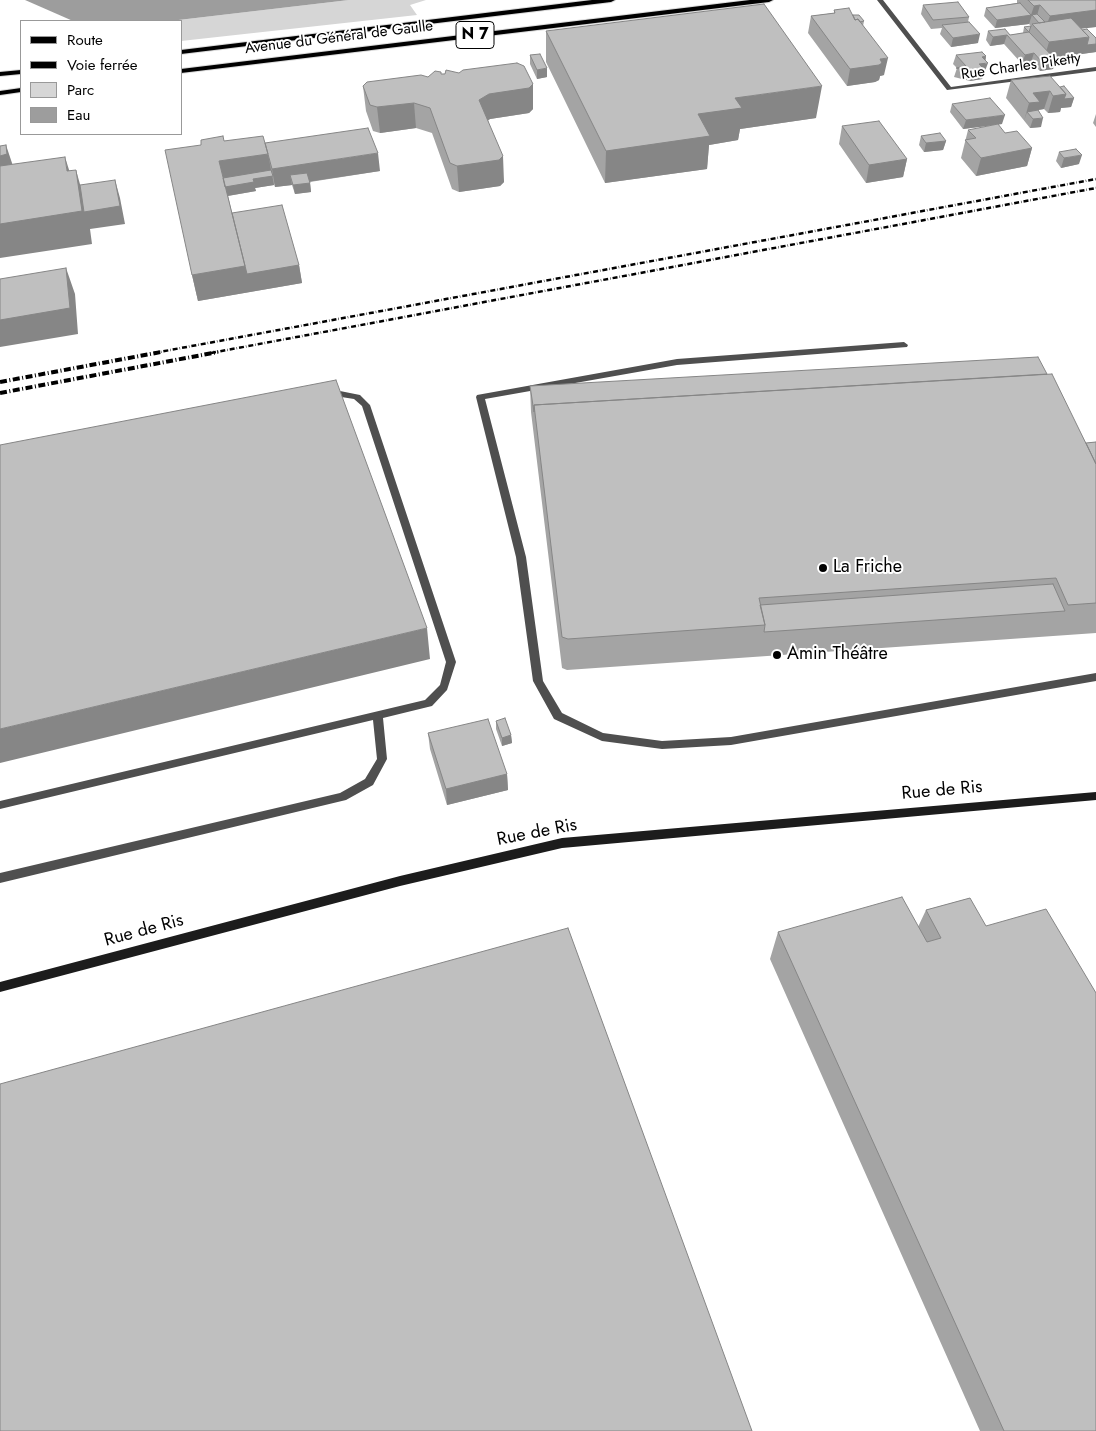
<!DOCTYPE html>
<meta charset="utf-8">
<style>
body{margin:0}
#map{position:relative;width:1096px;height:1431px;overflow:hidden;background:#fff;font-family:Jost,sans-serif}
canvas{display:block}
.legend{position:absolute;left:20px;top:20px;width:162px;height:115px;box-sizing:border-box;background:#fff;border:1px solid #999;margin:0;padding:6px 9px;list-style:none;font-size:15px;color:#000}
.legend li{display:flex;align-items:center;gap:10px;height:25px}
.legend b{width:25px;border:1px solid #999}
</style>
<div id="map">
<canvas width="1096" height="1431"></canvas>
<ul class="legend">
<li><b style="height:6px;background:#000"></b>Route</li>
<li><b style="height:6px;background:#000"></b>Voie ferrée</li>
<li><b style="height:14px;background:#d6d6d6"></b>Parc</li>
<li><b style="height:14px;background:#9d9d9d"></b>Eau</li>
</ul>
</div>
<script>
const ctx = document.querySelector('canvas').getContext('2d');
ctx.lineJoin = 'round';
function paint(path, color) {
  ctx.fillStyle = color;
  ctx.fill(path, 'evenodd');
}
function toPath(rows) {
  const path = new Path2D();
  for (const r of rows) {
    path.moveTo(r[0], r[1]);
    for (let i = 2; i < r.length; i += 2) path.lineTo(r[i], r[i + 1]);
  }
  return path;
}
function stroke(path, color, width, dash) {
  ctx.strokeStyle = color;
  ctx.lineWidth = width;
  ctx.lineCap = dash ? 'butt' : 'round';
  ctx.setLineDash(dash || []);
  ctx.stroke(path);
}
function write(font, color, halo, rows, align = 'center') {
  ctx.font = font + ' Jost,sans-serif';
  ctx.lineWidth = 4;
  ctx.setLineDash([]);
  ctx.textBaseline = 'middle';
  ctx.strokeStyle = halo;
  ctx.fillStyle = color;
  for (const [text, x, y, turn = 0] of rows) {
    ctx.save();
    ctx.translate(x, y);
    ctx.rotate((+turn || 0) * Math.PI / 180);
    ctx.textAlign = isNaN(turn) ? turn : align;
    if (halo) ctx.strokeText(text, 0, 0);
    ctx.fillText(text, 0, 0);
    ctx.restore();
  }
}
const green = toPath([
 [349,0,426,0,410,5,417,15,181,41,181,21,170,21]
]);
const water = toPath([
 [25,0,349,0,170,21,73,21]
]);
const service = toPath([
 [904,342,908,345,907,347,677,365,485,399,526,557,543,681,562,713,603,733,662,741,731,737,1096,673,1096,681,731,745,662,749,602,741,554,719,533,681,516,557,476,397,477,395,677,359,904,342],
 [335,390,360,395,370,405,456,662,447,690,432,706,383,718,387,759,373,785,346,800,0,883,0,873,340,793,365,779,377,759,373,720,0,809,0,801,425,700,440,685,446,662,362,406,354,399,335,396,329,397,325,394,326,392,335,390]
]);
const minor = toPath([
 [877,0,883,0,951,87,1096,67,1096,71,947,90,877,0]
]);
const secondary = toPath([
 [1096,792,1096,800,562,848,400,886,0,992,0,982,400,876,562,838,1096,792]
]);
const primary = toPath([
 [592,0,615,0,611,2,181,54,181,50,592,0],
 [750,0,773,0,769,2,181,73,181,69,750,0],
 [21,70,21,74,0,76,0,72,21,70],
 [21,88,21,92,0,95,0,91,21,88]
]);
const railFar1 = toPath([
 [154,353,1096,179],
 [211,353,1096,188]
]);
const rail = toPath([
 [0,382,161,352],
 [0,393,218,352]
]);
const wall = toPath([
 [1017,0,1096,0,1096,27,1081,28,1096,52,1054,58,1056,60,1053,69,1040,71,1031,62,1022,64,1004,44,990,46,986,40,988,31,1010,35,1023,33,1024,27,1031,26,1029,24,995,28,984,16,986,8,1017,3],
 [923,5,969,17,968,22,978,43,951,47,940,34,942,28,931,29,921,14],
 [834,10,853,15,864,21,863,26,884,75,880,76,879,80,875,82,847,86,808,33,811,16,834,13],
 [546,31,816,118,740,129,738,140,709,145,707,169,605,183,546,62],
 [530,55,547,77,537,79,530,64],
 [956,55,986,56,985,61,985,72,984,72,982,79,970,81,954,77,957,68,953,64],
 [459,73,533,84,533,109,529,113,490,119,488,120,504,182,500,186,459,192,452,189,432,133,416,128,380,133,373,131,366,111,363,86,428,77,441,74],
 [1011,80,1060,87,1074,98,1071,107,1061,108,1060,112,1048,113,1044,109,1038,110,1041,127,1030,128,1006,98],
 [952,104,1002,124,963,129,950,112],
 [1096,114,1096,127,1093,123],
 [842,126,907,159,903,177,866,183,839,144],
 [968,130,1005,133,1032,148,1027,166,976,176,961,158],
 [921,136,946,141,943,150,924,152,919,145],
 [224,141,265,143,380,171,310,182,311,192,295,194,292,185,275,187,274,183,274,185,255,188,256,191,228,196,232,213,299,265,302,283,198,301,192,275],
 [1059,152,1079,164,1061,168,1056,161],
 [1047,374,1086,443,1096,442,1096,633,567,670,562,668,531,412,530,386],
 [496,721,511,735,512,743,502,746,496,729],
 [428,733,507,774,508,790,447,805,430,749],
 [970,898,1096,1431,980,1431,770,959,778,932,918,927,926,910]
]);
const shadedWall = toPath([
 [1040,5,1036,19,1032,15,1029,24,995,28,997,20,1031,15,1034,6],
 [1096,10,1096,27,1071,30,1047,24,1050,16],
 [980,34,978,43,951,47,953,38],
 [1007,35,1004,44,990,46,993,37],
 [1089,37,1096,44,1096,52,1044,59,1049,42],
 [1034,53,1031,62,1022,64,1025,55],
 [986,56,985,64,988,63,982,79,970,81,972,72,982,57],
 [888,58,884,75,880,76,879,80,875,82,847,86,850,69,880,59],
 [1056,60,1053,69,1040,71,1042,62],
 [547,68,547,77,537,79,537,70],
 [533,84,533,109,529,113,490,119,480,126,479,100,489,94],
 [822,86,816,118,740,129,738,140,709,145,707,169,605,183,606,151,698,114,735,98],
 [1050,91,1044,109,1038,110,1035,119,1043,118,1041,127,1030,128,1033,119,1027,112,1024,121,1029,103,1033,93],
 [1066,94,1074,98,1071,107,1061,108,1060,112,1048,113,1053,96],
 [414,103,416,128,380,133,377,107],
 [1005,115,1002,124,963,129,966,120],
 [946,141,943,150,924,152,926,143],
 [6,145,17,178,0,172,0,156],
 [1032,148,1027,166,976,176,981,158],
 [378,153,380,171,293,184,290,175,292,185,275,187,272,169],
 [268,154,274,185,255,188,256,191,227,196,219,161],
 [1082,155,1079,164,1061,168,1064,158],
 [503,156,504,182,500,186,459,192,457,166],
 [65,157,75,189,67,171],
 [907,159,903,177,866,183,869,165],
 [76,170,85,202,115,180,120,198,125,224,90,229,92,244,0,258,0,224],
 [310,183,311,192,295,194,293,185],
 [299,265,302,283,198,301,192,275,245,266],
 [66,268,75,294,78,334,0,347,0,320],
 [427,628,430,659,0,763,0,729],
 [511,735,512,743,502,746,502,738],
 [507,774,508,790,447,805,446,789]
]);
const building = toPath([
 [1028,0,1096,0,1096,10,1050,16,1040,5,1034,6,1028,0],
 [958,2,969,17,933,20,923,5,958,2],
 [1020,3,1031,15,1037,14,1045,22,1039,23,1032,15,997,20,986,8,1020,3],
 [764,4,822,86,735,98,742,108,698,114,710,136,606,151,546,31,764,4],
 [849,8,855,20,858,19,888,58,880,59,882,63,879,65,850,69,811,16,835,13,834,10,849,8],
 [853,15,859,15,864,21,860,22,858,19,855,20,853,15],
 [1071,18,1089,37,1049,42,1032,24,1071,18],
 [969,22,980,34,953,38,942,25,969,22],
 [1031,26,1029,32,1024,27,1031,26],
 [1005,29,1010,35,1029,32,1056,60,1042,62,1034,53,1025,55,1007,35,993,37,988,31,1005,29],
 [1087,29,1096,38,1096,44,1087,45,1089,37,1082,30,1087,29],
 [982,52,986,56,982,57,988,63,979,64,985,70,972,72,956,68,966,66,956,55,982,52],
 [540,54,547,68,537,70,530,55,540,54],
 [517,63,524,66,533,84,529,88,489,94,479,100,503,156,499,160,457,166,450,163,430,108,414,103,377,107,370,105,363,86,367,82,421,75,428,77,435,71,441,72,441,74,445,74,446,70,459,73,463,70,517,63],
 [1050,76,1066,94,1053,96,1050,91,1033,93,1040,102,1029,103,1011,80,1050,76],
 [1064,86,1074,98,1064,99,1066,94,1060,87,1064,86],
 [990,98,1005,115,966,120,952,104,990,98],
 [1038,110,1043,118,1033,119,1027,112,1038,110],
 [879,121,907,159,869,165,842,126,879,121],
 [998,124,1005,133,1017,131,1032,148,981,158,965,140,976,138,968,130,998,124],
 [368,128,378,153,272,169,265,143,368,128],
 [940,133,946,141,926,143,921,136,940,133],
 [223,136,224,141,263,136,268,154,219,161,245,266,192,275,165,150,201,145,201,140,223,136],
 [6,145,7,154,0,156,0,146,6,145],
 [1076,149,1082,155,1064,158,1059,152,1076,149],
 [65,157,67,171,76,170,82,211,0,224,0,166,65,157],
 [271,170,273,176,253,179,254,182,225,187,223,178,271,170],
 [307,173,310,183,293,185,290,175,307,173],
 [115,180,120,206,84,212,80,185,115,180],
 [282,205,299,265,247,274,232,213,282,205],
 [66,268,70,308,0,320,0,279,66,268],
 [1038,357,1047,374,534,405,534,412,530,386,1038,357],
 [1052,374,1096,464,1096,603,1068,605,1056,578,759,598,765,625,568,639,562,637,534,405,1052,374],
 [336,380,427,628,0,729,0,445,336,380],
 [1096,442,1096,464,1086,443,1096,442],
 [1053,584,1065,611,764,632,765,625,760,605,1053,584],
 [505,718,511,735,502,738,496,721,505,718],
 [488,719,507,774,446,789,428,733,488,719],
 [902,897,927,942,941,938,926,910,970,898,986,926,1046,909,1096,993,1096,1431,1004,1431,778,932,902,897],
 [568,928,752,1431,0,1431,0,1084,568,928]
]);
const markers = [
 [823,568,5,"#000"],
 [777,655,5,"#000"]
];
const farStreetnames = [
 ["Avenue du Général de Gaulle",339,38,-7],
 ["Rue Charles Piketty",1021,67,-8]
];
const shields = [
 [475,35,38]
];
const shieldNames = [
 ["N 7",475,35]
];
const poiNames = [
 ["La Friche",833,568],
 ["Amin Théâtre",787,655]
];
const streetNames = [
 ["Rue de Ris",942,791,-5],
 ["Rue de Ris",537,833,-11],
 ["Rue de Ris",144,931,-15]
];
paint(green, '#d6d6d6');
paint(water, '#9d9d9d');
stroke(primary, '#dbdbdb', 2);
paint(service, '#4f4f4f');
paint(minor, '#4f4f4f');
paint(secondary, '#1c1c1c');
paint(primary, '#000');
stroke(railFar1, '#000', 2.5, [5, 2, 0.5, 2]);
stroke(rail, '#000', 4, [7, 2.5, 1, 2.5]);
paint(wall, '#a4a4a4');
paint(shadedWall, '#868686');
paint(building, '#bfbfbf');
stroke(building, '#868686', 1);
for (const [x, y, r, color] of markers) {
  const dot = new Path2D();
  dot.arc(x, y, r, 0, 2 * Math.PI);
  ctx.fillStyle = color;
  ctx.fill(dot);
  stroke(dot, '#fff', 2);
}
write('15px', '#000', '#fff', farStreetnames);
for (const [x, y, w] of shields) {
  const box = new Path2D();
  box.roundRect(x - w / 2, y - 13.5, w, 27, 4);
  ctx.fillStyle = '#fff';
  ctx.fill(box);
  stroke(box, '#000', 1);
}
write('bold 16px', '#000', null, shieldNames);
write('18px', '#000', '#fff', poiNames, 'left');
write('18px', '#000', '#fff', streetNames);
</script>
